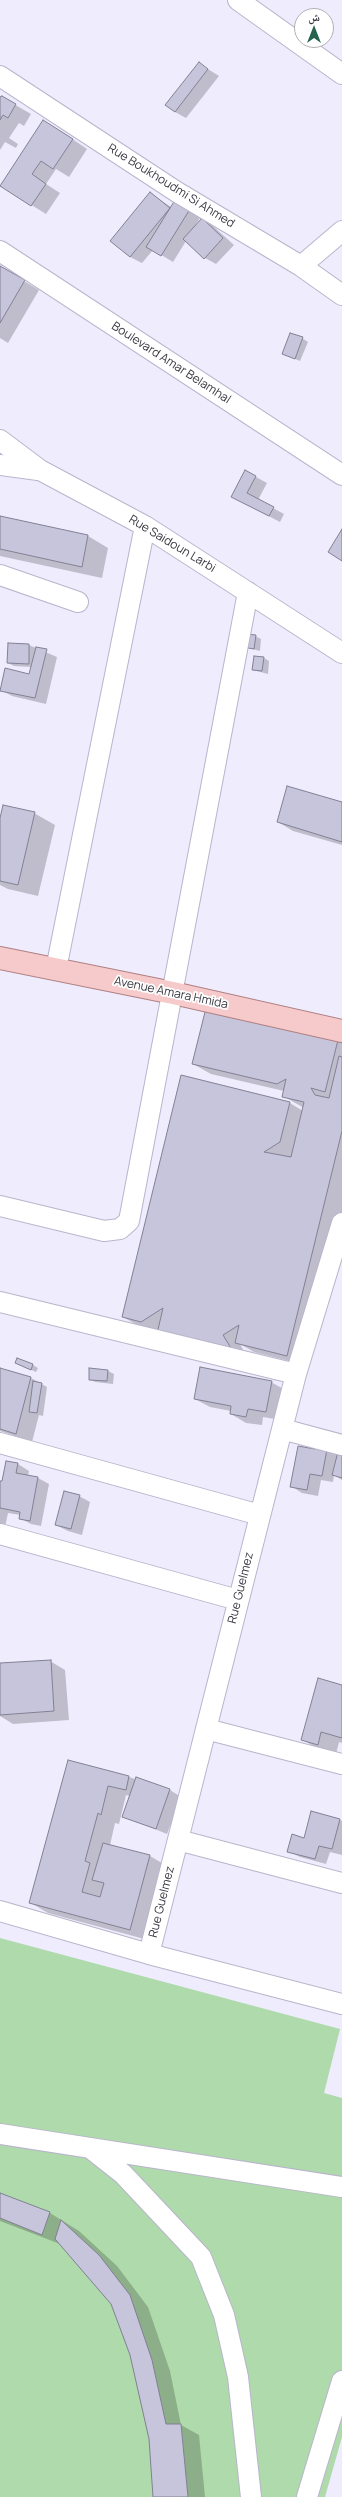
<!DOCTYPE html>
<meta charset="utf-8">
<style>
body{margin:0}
#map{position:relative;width:342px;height:2497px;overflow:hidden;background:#efecfe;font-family:Manrope,"Noto Naskh Arabic",sans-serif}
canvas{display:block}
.north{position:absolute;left:294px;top:8px;width:40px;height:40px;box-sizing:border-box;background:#fff;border:1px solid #b0afb3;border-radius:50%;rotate:0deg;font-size:11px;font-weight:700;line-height:16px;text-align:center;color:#393841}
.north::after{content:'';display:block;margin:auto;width:14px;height:18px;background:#26644f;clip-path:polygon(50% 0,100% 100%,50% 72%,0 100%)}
</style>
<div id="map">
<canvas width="342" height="2497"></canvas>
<div class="north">ش</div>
</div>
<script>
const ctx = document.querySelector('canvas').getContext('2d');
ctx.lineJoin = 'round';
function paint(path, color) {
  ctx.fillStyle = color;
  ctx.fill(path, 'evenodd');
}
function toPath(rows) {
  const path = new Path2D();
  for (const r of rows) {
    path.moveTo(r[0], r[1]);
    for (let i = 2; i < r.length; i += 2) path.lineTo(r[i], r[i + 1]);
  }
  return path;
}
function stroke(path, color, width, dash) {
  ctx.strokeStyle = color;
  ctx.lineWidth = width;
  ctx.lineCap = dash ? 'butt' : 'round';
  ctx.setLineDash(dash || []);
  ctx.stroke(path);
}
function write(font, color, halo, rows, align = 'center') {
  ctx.font = font + ' Manrope,sans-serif';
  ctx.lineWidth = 3.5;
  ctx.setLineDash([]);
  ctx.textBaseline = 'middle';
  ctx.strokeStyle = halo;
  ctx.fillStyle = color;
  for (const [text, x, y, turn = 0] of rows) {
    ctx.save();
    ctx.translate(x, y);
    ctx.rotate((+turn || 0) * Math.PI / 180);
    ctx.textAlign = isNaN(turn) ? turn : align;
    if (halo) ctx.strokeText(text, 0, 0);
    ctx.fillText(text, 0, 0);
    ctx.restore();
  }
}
const green = toPath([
 [0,1938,340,2029,324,2093,342,2098,342,2437,325,2497,0,2497]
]);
const shadow = toPath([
 [200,64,219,76,186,118,175,112],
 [0,96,31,114,24,126,19,123,9,138,18,144,16,148,5,142,0,150],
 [59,130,87,149,69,177,56,169,46,184,60,193,46,214,1,186],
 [150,193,171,207,175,201,201,216,195,226,202,220,213,226,234,245,216,264,205,258,186,241,173,262,153,250,142,263,130,257,111,241],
 [0,267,39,290,8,343,0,338],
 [302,338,308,342,300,361,283,354],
 [245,471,267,483,258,500,284,514,280,522,243,503],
 [0,517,88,536,108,548,102,578,0,556],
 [255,636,261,639,260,651,244,647],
 [9,644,29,645,57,657,46,704,12,696,1,690,30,675,32,667,14,666,8,663],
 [264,658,269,661,268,674,253,670],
 [342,803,342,845,293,831,278,822],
 [34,813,55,825,38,896,8,889,0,885,0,822],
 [342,1039,342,1213,305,1365,254,1352,240,1344,250,1362,141,1327,123,1317,182,1077,290,1103,303,1111,304,1108,283,1096,284,1091,211,1074,193,1064],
 [16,1363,33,1365,38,1368,36,1372],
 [0,1369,31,1378,47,1387,43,1416,39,1415,32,1442,0,1431],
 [90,1369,108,1371,114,1374,113,1384,95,1382,90,1379],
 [271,1382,287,1391,281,1420,263,1417,262,1425,246,1423,231,1414,231,1411,210,1407,195,1399],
 [342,1442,342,1480,334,1475,333,1482,321,1480,318,1496,302,1493,291,1486,316,1450],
 [18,1464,29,1471,28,1476,38,1478,49,1484,41,1526,31,1524,20,1518,20,1515,8,1513,5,1527,0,1526,0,1482,3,1482],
 [79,1496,90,1502,82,1535,68,1531,56,1525],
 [50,1661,65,1670,69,1720,13,1724,0,1716,0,1664],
 [342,1686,342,1743,339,1742,336,1754,320,1750,303,1740],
 [69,1761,129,1777,170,1790,181,1797,167,1834,123,1816,130,1796,126,1795,119,1824,115,1823,110,1845,150,1856,167,1866,148,1940,48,1913,31,1903],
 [340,1820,342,1821,342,1855,330,1852,326,1864,300,1857,288,1851,305,1839],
 [0,2196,50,2213,79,2231,117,2266,148,2307,170,2371,181,2425,199,2435,205,2497,154,2497,150,2439,131,2354,111,2303,60,2244,0,2221]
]);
const building = toPath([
 [199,62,208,69,175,112,165,105,199,62],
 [2,96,16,104,8,118,3,115,0,120,0,97,2,96],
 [43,120,73,139,53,169,41,161,32,174,46,184,31,206,0,186,43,120],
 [150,192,170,208,130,257,110,241,150,192],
 [175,200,190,209,161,256,146,247,175,200],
 [202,218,223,238,204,259,183,239,202,218],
 [0,266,25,280,0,323,0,266],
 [290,333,303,337,295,359,282,354,290,333],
 [245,470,256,476,247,493,274,507,269,516,231,497,245,470],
 [0,516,88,535,82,567,0,549,0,516],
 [342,529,342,561,328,552,342,529],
 [245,634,256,635,254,649,243,647,245,634],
 [8,643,29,644,29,664,7,663,8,643],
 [36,647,47,649,35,698,0,691,5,668,29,674,36,647],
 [254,656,264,657,262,671,252,670,254,656],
 [287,786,342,802,342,842,277,822,287,786],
 [3,805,35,812,18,885,0,881,0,818,3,805],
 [207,1004,339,1036,325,1092,311,1088,315,1095,329,1098,339,1056,342,1057,342,1131,287,1356,235,1343,239,1325,223,1335,234,1353,157,1334,163,1308,141,1322,122,1317,181,1075,290,1102,280,1142,264,1152,291,1157,304,1102,282,1097,286,1079,277,1084,192,1064,207,1004],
 [17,1358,33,1364,31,1370,15,1363,17,1358],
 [200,1367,272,1381,266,1412,248,1409,246,1417,230,1414,231,1406,194,1399,200,1367],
 [0,1368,31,1377,16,1434,0,1429,0,1368],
 [89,1368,108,1370,107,1381,89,1380,89,1368],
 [33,1381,42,1383,37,1413,29,1412,33,1381],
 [341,1440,342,1441,342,1478,332,1475,341,1440],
 [316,1442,328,1444,322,1476,310,1474,307,1490,290,1487,298,1446,315,1449,316,1442],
 [6,1461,18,1463,16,1473,38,1477,30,1521,19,1519,20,1512,0,1508,0,1481,2,1481,6,1461],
 [64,1491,80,1495,71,1529,55,1525,64,1491],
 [51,1660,54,1711,0,1715,0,1663,51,1660],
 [318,1678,342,1685,342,1738,321,1732,318,1745,301,1740,318,1678],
 [68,1760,129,1776,126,1790,108,1786,101,1815,98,1813,85,1861,90,1863,82,1892,100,1897,104,1883,92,1880,103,1843,150,1855,130,1930,29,1903,68,1760],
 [136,1777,170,1789,156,1829,122,1817,136,1777],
 [311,1811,340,1819,332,1849,319,1846,315,1859,287,1852,292,1834,304,1838,311,1811],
 [0,2193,50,2212,42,2235,0,2218,0,2193],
 [61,2220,99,2255,130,2295,152,2360,166,2424,181,2424,188,2497,153,2497,149,2439,130,2355,111,2304,55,2239,61,2220]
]);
const minor = toPath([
 [238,0,342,74],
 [0,76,177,192,301,266,342,295],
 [0,251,342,475],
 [301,266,342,231],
 [0,440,40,470,145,526,342,653],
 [0,465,38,470],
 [0,575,78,602],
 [56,969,145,526],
 [0,1206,104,1231,120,1229,129,1221,248,592],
 [0,1302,296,1374],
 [282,1429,342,1445],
 [0,1443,260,1515],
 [0,1534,238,1600],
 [206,1729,342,1764],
 [178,1840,342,1883],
 [0,1911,149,1954,342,2004],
 [149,1954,296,1374,342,1223],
 [0,2134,342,2187],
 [90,2148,123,2174,201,2257,224,2315,238,2377,251,2497],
 [307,2497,342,2381]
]);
const major = toPath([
 [0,958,173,993,342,1031]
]);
const streetNames = [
 ["Rue Boukhoudmi Si Ahmed",171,186,32],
 ["Boulevard Amar Belamhal",171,363,33],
 ["Rue Saidoun Larbi",172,544,31],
 ["Avenue Amara Hmida",171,993,12],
 ["Rue Guelmez",241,1588,-76],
 ["Rue Guelmez",162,1902,-76]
];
paint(green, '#afdaab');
paint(shadow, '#0003');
paint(building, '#c7c5db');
stroke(building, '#828094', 1);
stroke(minor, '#b9b5cb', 22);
stroke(major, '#b08083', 24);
stroke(minor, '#fff', 20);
stroke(major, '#f6caca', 22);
write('12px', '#393841', '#fff', streetNames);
</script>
